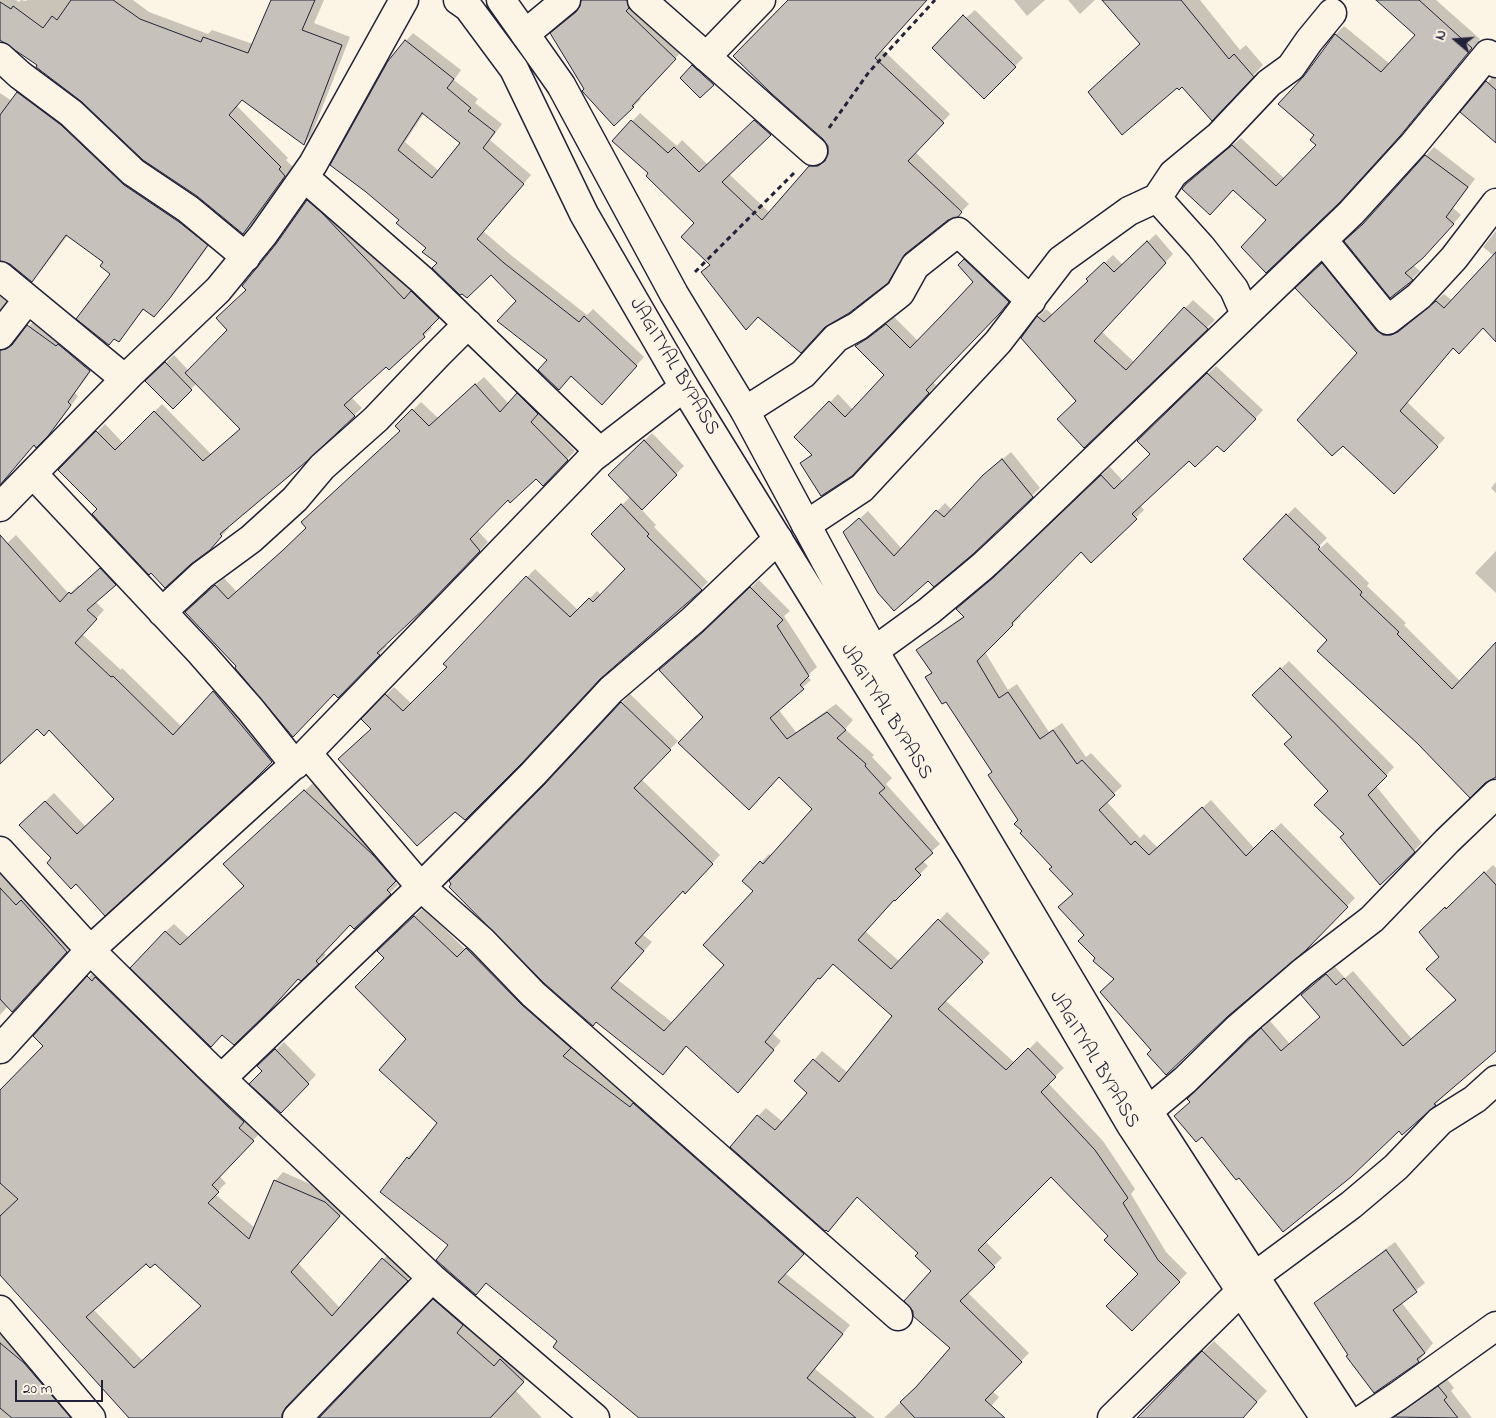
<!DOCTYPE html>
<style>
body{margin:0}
#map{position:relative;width:1496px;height:1418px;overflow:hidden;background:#fcf5e5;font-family:"Indie Flower",sans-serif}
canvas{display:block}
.north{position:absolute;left:1431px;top:15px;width:50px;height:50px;-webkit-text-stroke:4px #fcf5e5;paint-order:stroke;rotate:288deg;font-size:14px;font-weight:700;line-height:20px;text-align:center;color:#22223b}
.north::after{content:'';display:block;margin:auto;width:18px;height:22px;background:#22223b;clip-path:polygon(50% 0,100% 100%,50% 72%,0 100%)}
.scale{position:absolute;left:15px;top:1380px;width:88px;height:22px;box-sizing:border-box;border:2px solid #22223b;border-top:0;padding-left:6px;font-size:15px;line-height:18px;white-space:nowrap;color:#22223b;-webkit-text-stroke:4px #fcf5e5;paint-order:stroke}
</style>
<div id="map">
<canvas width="1496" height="1418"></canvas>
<div class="north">N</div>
<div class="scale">20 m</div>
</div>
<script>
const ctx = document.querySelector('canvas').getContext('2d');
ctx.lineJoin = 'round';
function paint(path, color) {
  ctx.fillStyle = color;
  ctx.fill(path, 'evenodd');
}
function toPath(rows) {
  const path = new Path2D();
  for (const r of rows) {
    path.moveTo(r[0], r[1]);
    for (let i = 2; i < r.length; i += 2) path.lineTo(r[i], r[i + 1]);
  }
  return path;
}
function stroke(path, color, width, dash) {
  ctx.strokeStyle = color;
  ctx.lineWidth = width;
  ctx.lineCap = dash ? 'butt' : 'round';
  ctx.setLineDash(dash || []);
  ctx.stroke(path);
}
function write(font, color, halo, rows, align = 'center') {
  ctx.font = font + ' "Indie Flower",sans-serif';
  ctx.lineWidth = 4;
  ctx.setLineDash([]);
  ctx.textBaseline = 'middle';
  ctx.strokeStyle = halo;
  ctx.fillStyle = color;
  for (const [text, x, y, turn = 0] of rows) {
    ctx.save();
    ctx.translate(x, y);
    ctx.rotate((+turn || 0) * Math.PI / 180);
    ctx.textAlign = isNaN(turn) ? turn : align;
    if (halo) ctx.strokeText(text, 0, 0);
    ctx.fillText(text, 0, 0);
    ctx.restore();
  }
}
const shadow = toPath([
 [0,0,16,0,19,2,21,0,26,1,27,0,133,0,149,12,208,34,212,30,253,44,272,0,324,0,314,23,350,37,311,136,303,144,243,98,237,106,288,158,286,160,293,167,251,225,243,233,39,65,0,38],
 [582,0,635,0,683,50,639,97,641,99,633,107,585,89,580,9],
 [788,0,920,0,882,49,950,114,915,152,969,204,957,216,948,219,911,248,896,273,887,282,702,272,711,264,696,223,650,173,614,141,640,113,677,146,682,140,708,165,763,113,778,126,729,174,770,213,818,159,828,158,829,146,824,138,734,56],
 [1014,0,1045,0,1027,16],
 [1068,0,1095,0,1080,14],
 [1124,0,1200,0,1240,50,1246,45,1263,65,1222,109,1182,85,1177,86,1141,44],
 [1378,0,1436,0,1480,39,1408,126,1348,192,1268,220,1234,188,1186,185,1241,138,1285,179,1318,145,1305,77,1336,34,1344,26,1390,64,1417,35],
 [975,10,1023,58,984,97,932,47],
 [413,33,461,70,454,80,478,99,475,103,502,124,490,140,531,175,483,231,512,256,587,315,593,309,644,357,610,395,572,375,549,360,518,301,491,274,439,263,427,247,401,219,367,191,406,41],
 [424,113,461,142,439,171,405,142],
 [697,63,717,80,700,97,682,78],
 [1495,74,1496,74,1496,141,1462,112],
 [26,85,215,237,178,288,162,308,145,308,118,340,112,274,105,262,68,235,40,272,32,280,11,263,0,260,0,93,12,101],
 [1434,147,1475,179,1453,208,1461,215,1431,249,1413,265,1420,271,1412,279,1346,241],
 [315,193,328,205,412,292,420,285,445,310,430,326,432,328,389,368,386,365,351,397,362,408,306,460,227,526,229,528,217,541,98,509,60,470,105,424,123,443,162,404,211,454,241,429,197,383,173,407,147,381,174,355,189,371,229,330,248,290,277,245,308,201],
 [1496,231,1496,340,1483,326,1453,347,1407,402,1445,438,1402,484,1359,353,1297,288,1330,256,1400,328,1407,325,1444,294,1453,301,1494,256,1483,247],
 [1156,234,1173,254,1102,332,1134,362,1193,300,1215,320,1084,446,1078,401,1038,317,1046,309,1053,315,1089,281,1096,271,1113,255,1123,265],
 [973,253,1016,294,1008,304,933,382,936,385,859,467,801,463,813,453,796,437,838,394,853,410,886,375,856,346,864,338,877,331,894,317,918,341,975,282,960,265],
 [0,282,13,293,0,310],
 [36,318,98,362,75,393,78,396,56,426,36,446,34,444,0,480,0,340,6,343,16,342],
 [1216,366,1263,410,1233,442,1217,444,1189,459,1140,505,1144,510,1091,561,1081,551,1019,614,1021,616,985,652,1008,690,1017,684,1049,732,1062,723,1086,757,1091,753,1122,786,1106,801,1140,838,1144,834,1158,848,1211,800,1255,849,1281,823,1355,898,1304,950,1153,1050,1115,979,1085,935,1074,894,1023,831,1019,820,993,771,946,700,927,677,932,672,918,650,926,642,965,615,1004,569,1110,467,1123,481,1152,454,1138,441],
 [484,377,509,404,526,386,545,405,538,413,575,451,543,484,536,477,508,499,477,530,488,542,425,607,385,644,387,646,338,696,334,693,238,666,195,604,224,578,237,592,292,542,401,431,397,426,421,402,438,418],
 [652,433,684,466,641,509,656,525,654,527,708,582,701,589,373,728,363,719,394,687,412,704,448,667,445,664,535,569,578,610,597,591,601,595,627,570,593,534,630,497,609,475],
 [1011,452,1040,488,972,553,928,579,894,609,853,525,868,511,902,549,945,503,952,510,992,468],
 [1496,482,1496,493,1491,488],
 [1295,507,1327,538,1312,553,1314,554,1327,542,1369,583,1367,586,1406,623,1404,625,1461,682,1496,643,1496,778,1491,778,1329,640,1244,559],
 [16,535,69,594,79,585,81,587,109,561,123,576,95,601,104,610,82,634,121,670,122,668,182,727,223,684,280,752,252,780,53,858,29,817,54,793,86,827,116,798,49,729,38,727,0,762,0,550],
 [1496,551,1496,593,1475,573],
 [759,580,790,611,784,616,817,667,807,676,811,680,778,709,796,732,836,704,853,720,845,729,874,755,872,757,892,778,886,784,940,844,922,860,928,866,895,899,865,931,900,962,947,912,990,953,945,1000,1015,1063,1037,1041,1064,1068,1048,1083,1103,1141,1135,1189,1131,1194,1166,1252,1187,1273,1132,1330,1140,1274,1110,1236,1051,1175,985,1241,1002,1258,967,1292,1029,1353,992,1391,999,1397,981,1418,884,1418,919,1385,951,1348,933,1271,920,1252,858,1196,828,1230,758,1116,766,1108,784,1123,809,1093,796,1081,822,1051,848,1073,894,1016,834,963,819,977,772,1033,781,1041,738,1092,687,1046,663,1074,596,1021,545,786,630,694,678,741,641,779,720,855,693,884,683,890,642,934,652,942,618,980,673,1023,726,964,754,890,744,881,769,854,772,856,814,809,780,776,704,717,660,670,713,624],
 [1289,661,1394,767,1376,786,1422,843,1380,883,1345,834,1329,791,1294,736,1254,695],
 [313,783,381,846,403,872,394,881,398,885,354,928,350,923,323,952,326,955,301,979,299,977,234,1044,165,932,174,924,189,938,246,885,233,856],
 [1493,865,1496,868,1496,1049,1435,1104,1399,1129,1191,1102,1197,1091,1270,1021,1290,1044,1321,1017,1302,995,1335,967,1345,978,1353,971,1412,1039,1457,999,1441,956,1421,932],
 [0,872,25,898,74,943,20,1003,8,1006,0,1015],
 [423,908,466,950,475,940,578,1039,570,1047,639,1099,811,1245,785,1273,850,1325,815,1369,875,1418,641,1418,559,1341,487,1282,476,1294,450,1245,382,1192,408,1157,416,1149,417,1150,438,1123,407,1039,386,958,379,951],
 [96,969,261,1132,219,1176,226,1183,215,1194,255,1228,275,1181,283,1172,333,1194,348,1207,298,1263,340,1308,391,1251,415,1272,294,1397,289,1406,290,1414,292,1418,131,1418,0,1269,0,1092,44,1046,35,1036],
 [146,1262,155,1262,202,1306,143,1361,93,1309],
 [284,1042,316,1075,281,1112,264,1071,259,1066],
 [1395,1242,1425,1283,1401,1302,1433,1343,1419,1361,1375,1391,1316,1303,1324,1295],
 [442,1292,470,1316,464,1324,503,1358,509,1352,531,1373,515,1390,542,1418,320,1418],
 [0,1329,85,1418,0,1418],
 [1214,1341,1267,1391,1243,1417,1244,1418,1139,1418,1165,1389],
 [1447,1379,1454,1388,1451,1391,1472,1418,1396,1418,1404,1409]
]);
const building = toPath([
 [71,0,113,0,140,19,201,42,203,37,248,53,271,0,315,0,302,30,342,45,304,145,242,100,229,115,281,167,279,169,285,176,243,234,197,196,143,160,82,102,36,67,37,65,0,40,0,2,11,9,13,6,43,28,52,16,57,20,71,0],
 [581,0,627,0,629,8,626,11,676,59,632,106,634,107,614,126,582,91,584,89,550,33,576,12,580,6,581,0],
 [788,0,927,0,875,58,944,123,908,161,962,212,958,217,948,220,905,254,888,283,849,313,825,327,801,353,758,317,746,330,701,272,710,265,681,237,694,223,646,176,648,173,612,141,631,120,668,153,674,147,699,172,754,120,771,135,722,182,762,220,809,166,818,166,825,161,828,154,828,146,823,139,771,93,733,56,788,0],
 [1102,0,1181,0,1229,59,1234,54,1254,77,1212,121,1182,87,1179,90,1177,88,1122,135,1088,92,1140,44,1102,0],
 [1376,0,1419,0,1472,48,1400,136,1340,202,1266,273,1241,247,1266,220,1233,190,1210,215,1182,189,1185,185,1232,145,1276,186,1316,145,1310,140,1314,135,1278,104,1304,76,1335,34,1381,72,1415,35,1376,0],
 [963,15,1016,67,984,99,932,48,963,15],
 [405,40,454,79,447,88,471,108,468,111,495,132,483,148,524,184,477,239,504,263,579,322,584,316,637,366,602,405,571,376,559,390,538,370,547,360,497,321,516,301,491,275,467,298,462,294,460,295,432,268,437,263,422,252,426,248,396,223,399,220,366,192,330,165,388,61,405,40],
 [422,113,460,143,432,178,398,150,422,113],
 [692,65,714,85,700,98,680,78,692,65],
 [1486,81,1496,90,1496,143,1460,112,1486,81],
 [17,92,61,125,124,185,179,222,208,245,170,298,154,317,143,309,119,342,114,339,109,345,76,319,110,274,100,266,103,262,66,235,32,282,10,264,0,261,0,115,17,92],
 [1425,155,1468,187,1446,217,1454,224,1423,258,1405,273,1413,280,1390,298,1344,241,1363,224,1425,155],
 [307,200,321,212,404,299,411,291,439,318,423,334,425,337,389,370,386,367,344,405,355,416,307,461,220,534,222,536,210,550,191,564,165,588,151,573,149,575,92,514,97,509,58,470,96,431,115,450,154,411,203,461,240,429,185,373,227,330,216,318,246,290,242,286,276,244,307,200],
 [1147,241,1166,263,1094,341,1126,370,1184,307,1208,329,1084,448,1057,419,1076,401,1021,338,1037,316,1044,322,1088,281,1086,279,1104,262,1114,272,1147,241],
 [1496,252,1496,342,1483,328,1459,354,1453,348,1400,411,1438,447,1394,494,1343,446,1332,456,1297,420,1357,353,1295,288,1322,263,1376,330,1383,335,1391,335,1398,332,1436,301,1444,308,1496,252],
 [964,259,1009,302,1000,313,926,390,929,393,852,476,821,496,800,463,812,455,794,437,829,401,845,417,884,375,855,346,868,338,886,324,910,348,943,314,973,282,958,265,964,259],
 [27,325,56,346,58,344,90,371,68,402,71,405,48,436,36,448,34,445,0,485,0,350,6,349,12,345,27,325],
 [165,362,192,390,173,409,145,381,165,362],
 [1207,373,1256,419,1224,452,1217,446,1195,467,1189,461,1132,514,1137,519,1091,563,1081,552,1012,623,1013,625,977,661,999,698,1008,692,1040,739,1053,730,1077,764,1082,760,1115,795,1099,810,1131,845,1135,841,1149,855,1202,807,1246,856,1272,830,1348,907,1305,951,1228,1016,1166,1075,1147,1054,1151,1050,1100,992,1114,979,1093,961,1095,958,1078,941,1084,935,1058,907,1073,894,1049,869,1052,867,1020,833,1022,831,1014,824,1018,820,988,775,992,772,946,702,942,704,925,677,932,673,916,650,964,617,956,609,994,577,1101,475,1114,489,1150,454,1137,441,1207,373],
 [475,384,500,412,517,393,538,414,531,422,568,460,543,486,536,479,510,503,508,500,470,539,480,551,425,608,377,653,380,655,338,698,334,694,293,737,235,668,236,666,185,612,215,585,228,599,282,551,306,528,301,522,400,431,395,426,412,409,429,426,475,384],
 [644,440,677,475,642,510,608,475,644,440],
 [1002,459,1033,497,973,554,934,587,928,581,894,611,878,593,843,532,859,518,894,556,936,510,944,517,983,475,1002,459],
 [621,504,649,534,647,536,702,590,600,679,522,763,465,820,455,812,417,846,338,759,371,729,361,719,385,694,403,711,447,667,443,664,526,576,570,617,589,598,593,602,625,569,591,534,621,504],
 [1286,514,1320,547,1318,549,1362,592,1360,595,1399,632,1397,634,1452,689,1496,642,1496,777,1485,783,1470,798,1418,744,1317,651,1327,640,1243,559,1286,514],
 [0,535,60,602,69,592,71,594,100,568,116,585,87,610,97,619,75,643,111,677,113,676,173,735,213,691,272,762,253,781,105,916,76,884,71,889,47,863,51,858,19,825,45,801,77,834,114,799,49,730,44,736,37,729,0,764,0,535],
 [750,587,783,620,777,626,809,676,800,685,804,689,770,718,787,739,827,712,846,730,837,738,866,764,865,766,885,788,879,793,933,853,915,869,921,875,895,901,894,900,858,940,891,969,938,919,983,962,938,1009,1006,1070,1028,1048,1056,1077,1041,1092,1095,1150,1128,1198,1123,1203,1158,1260,1180,1282,1132,1331,1106,1306,1138,1274,1104,1240,1108,1236,1051,1177,978,1250,995,1267,960,1301,1022,1362,985,1400,1005,1418,915,1418,900,1402,916,1387,950,1348,913,1316,913,1311,904,1301,931,1271,915,1256,918,1253,857,1197,828,1232,826,1230,825,1231,730,1147,757,1115,775,1130,807,1093,794,1081,813,1059,839,1082,892,1016,833,964,820,979,818,978,765,1042,774,1050,738,1093,686,1046,663,1075,596,1022,593,1026,544,983,449,887,451,884,449,881,544,785,621,702,671,750,634,788,713,864,685,894,683,891,635,943,644,951,611,988,664,1031,724,965,703,945,753,891,742,881,760,861,763,864,812,809,779,777,749,810,678,743,703,717,659,670,703,632,750,587],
 [1280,668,1387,776,1368,795,1415,852,1380,885,1340,837,1344,834,1314,805,1328,791,1284,744,1292,737,1252,695,1280,668],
 [304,790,373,855,396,881,387,890,391,894,354,929,350,925,316,961,319,964,301,981,298,979,270,1010,234,1045,222,1035,211,1047,130,968,165,931,180,945,244,886,223,864,304,790],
 [1484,872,1496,885,1496,1051,1434,1104,1436,1105,1402,1135,1399,1131,1351,1177,1283,1232,1239,1178,1236,1180,1202,1137,1196,1142,1174,1116,1190,1102,1187,1099,1261,1028,1281,1051,1320,1017,1301,995,1326,974,1336,985,1344,978,1403,1046,1456,1000,1426,969,1439,957,1419,932,1445,907,1446,909,1484,872],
 [0,888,16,905,21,900,67,952,12,1012,0,999,0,888],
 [414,916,457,957,466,948,522,1005,571,1048,563,1056,630,1107,633,1103,804,1254,778,1282,843,1334,807,1378,856,1418,639,1418,553,1347,557,1341,486,1283,476,1295,436,1260,448,1245,380,1192,407,1157,409,1159,437,1123,379,1070,406,1039,355,987,384,958,377,951,414,916],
 [87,976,92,981,95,977,227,1106,244,1122,239,1128,254,1141,212,1185,219,1192,208,1203,249,1239,274,1180,325,1202,340,1216,291,1272,332,1316,382,1258,408,1281,286,1407,282,1414,282,1418,129,1418,0,1275,0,1216,18,1199,0,1183,0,1090,43,1046,33,1036,87,976],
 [146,1264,150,1268,155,1264,201,1306,134,1368,86,1317,146,1264],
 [275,1049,309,1084,281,1113,249,1084,262,1071,257,1066,275,1049],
 [1386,1250,1417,1292,1393,1310,1425,1353,1417,1359,1419,1362,1374,1393,1346,1356,1348,1355,1314,1303,1386,1250],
 [433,1299,463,1325,457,1333,494,1366,500,1359,524,1382,490,1418,319,1418,433,1299],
 [0,1343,24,1363,71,1418,12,1418,0,1408,0,1343],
 [1202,1351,1257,1402,1243,1418,1137,1418,1202,1351],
 [1438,1386,1447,1397,1444,1400,1458,1418,1394,1417,1438,1386]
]);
const path = toPath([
 [829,128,869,72,935,0],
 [695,272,795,172]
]);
const minor = toPath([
 [642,0,813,151],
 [525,34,566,0],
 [0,57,20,75,71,113,133,172,188,209,246,257],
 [706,57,761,0],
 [304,177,422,280,600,452],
 [1157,198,1173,174,1219,136,1269,83,1291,67,1309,41,1332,13],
 [1323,240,1388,320,1419,296,1454,258,1496,203],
 [0,276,125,379],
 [0,335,28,299],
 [745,411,803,374,836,338,858,326,900,293,915,266,958,232,1031,301],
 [33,474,201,653,251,710,295,765],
 [0,507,132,372,218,290,263,235,313,164,404,0],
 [806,525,862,488,998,342,1061,260,1129,211,1157,198,1201,247,1234,289,1245,314],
 [162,612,202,575,251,539,295,499,322,467,376,419,438,354,468,324],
 [874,651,929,611,983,566,1013,538,1351,213,1413,145,1488,54,1496,63],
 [307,753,421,887,482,941,533,994,898,1316],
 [0,851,90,950,207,1065,432,1278,595,1418],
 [0,1049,90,950,307,753,592,458,684,387],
 [222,1078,421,887,533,774,611,690,693,620,778,539],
 [1148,1111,1185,1080,1238,1028,1303,972,1372,919,1447,841,1496,794],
 [1255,1276,1351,1205,1396,1167,1440,1121,1475,1099,1496,1080],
 [0,1310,91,1418],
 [297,1418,432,1278],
 [1112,1418,1241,1291],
 [1365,1418,1398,1396,1496,1326]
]);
const major = toPath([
 [458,0,468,7,514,69,584,214,684,387,972,854,1131,1125,1325,1418],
 [501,0,561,85,674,294,745,411,874,651,1148,1111,1346,1418]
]);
const streetNames = [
 ["JAGITYAL BYPASS",673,367,59],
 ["JAGITYAL BYPASS",885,712,58],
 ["JAGITYAL BYPASS",1093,1060,59]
];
paint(shadow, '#0003');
paint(building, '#c6c1bb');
stroke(building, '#22223b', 1);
stroke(minor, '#22223b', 31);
stroke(major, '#22223b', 31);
stroke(path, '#22223b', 3, [5, 4]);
stroke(minor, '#fcf5e5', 28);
stroke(major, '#fcf5e5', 28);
write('20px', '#22223b', '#fcf5e5', streetNames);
</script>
